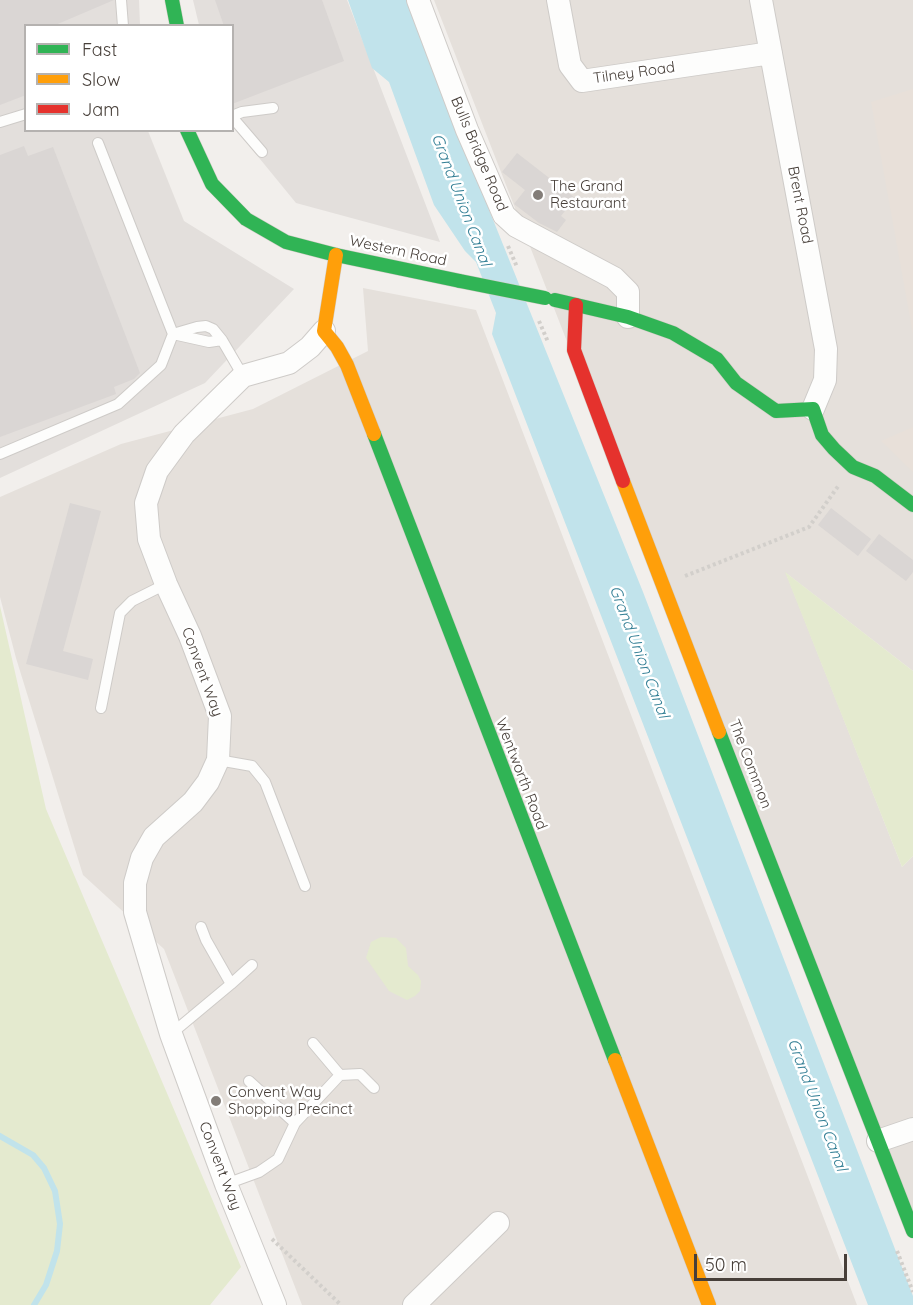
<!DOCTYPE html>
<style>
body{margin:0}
#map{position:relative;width:913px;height:1305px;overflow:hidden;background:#f2efec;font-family:Quicksand,sans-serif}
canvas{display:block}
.legend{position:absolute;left:24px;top:24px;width:210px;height:108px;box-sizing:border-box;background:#fff;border:2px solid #b5b2b0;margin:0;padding:8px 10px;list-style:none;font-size:18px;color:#473f39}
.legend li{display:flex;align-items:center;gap:12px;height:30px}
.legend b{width:30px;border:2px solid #b5b2b0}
.scale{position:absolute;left:694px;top:1254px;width:153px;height:27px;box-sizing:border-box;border:3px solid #473f39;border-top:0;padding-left:8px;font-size:18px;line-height:21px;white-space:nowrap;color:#473f39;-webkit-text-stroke:4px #fff;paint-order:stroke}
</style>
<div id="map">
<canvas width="913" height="1305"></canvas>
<ul class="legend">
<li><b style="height:8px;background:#30b455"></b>Fast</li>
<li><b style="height:8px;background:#ff9f0a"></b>Slow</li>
<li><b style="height:8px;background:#e5322d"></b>Jam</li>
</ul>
<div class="scale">50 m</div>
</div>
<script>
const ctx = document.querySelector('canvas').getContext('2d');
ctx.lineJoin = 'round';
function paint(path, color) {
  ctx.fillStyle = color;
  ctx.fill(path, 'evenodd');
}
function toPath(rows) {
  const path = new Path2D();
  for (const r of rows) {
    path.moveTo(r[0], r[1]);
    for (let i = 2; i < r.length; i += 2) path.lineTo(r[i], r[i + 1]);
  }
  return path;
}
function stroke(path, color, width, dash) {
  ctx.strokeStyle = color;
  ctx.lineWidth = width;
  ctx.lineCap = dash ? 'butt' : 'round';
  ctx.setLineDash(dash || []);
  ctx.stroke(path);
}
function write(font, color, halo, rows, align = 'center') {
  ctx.font = font + ' Quicksand,sans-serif';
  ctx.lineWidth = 5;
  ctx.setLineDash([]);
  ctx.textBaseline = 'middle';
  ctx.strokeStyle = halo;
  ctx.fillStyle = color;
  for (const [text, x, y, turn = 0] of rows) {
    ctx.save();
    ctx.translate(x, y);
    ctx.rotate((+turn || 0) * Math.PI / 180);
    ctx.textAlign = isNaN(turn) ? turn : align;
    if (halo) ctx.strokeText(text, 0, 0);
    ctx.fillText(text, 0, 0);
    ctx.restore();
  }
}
const residential = toPath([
 [434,0,913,0,913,671,786,573,902,867,913,856,913,1230],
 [363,288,476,310,857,1305,302,1305,164,949,83,875,16,658,0,597,0,497,121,444,253,409,368,351]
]);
const industrial = toPath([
 [0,0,139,0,140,25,26,26,26,130,148,131,184,221,294,289,205,383,0,478],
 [193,0,347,0,440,242,296,203,233,126,232,26,199,25]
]);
const education = toPath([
 [913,89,913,334,871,102],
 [913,427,913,472,881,441]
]);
const green = toPath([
 [785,572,913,671,913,856,902,867],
 [0,606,46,809,241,1267,210,1305,0,1305],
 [381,937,396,938,406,948,408,966,418,975,421,981,420,991,415,996,407,1000,389,991,366,958,371,942]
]);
const water = toPath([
 [348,0,407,0,446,103,643,592,913,1296,913,1305,868,1305,492,334,496,313,476,262,465,251,434,205,389,82,372,68]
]);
const stream = toPath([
 [0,1136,33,1155,44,1168,55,1191,60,1224,57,1251,46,1285,34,1305]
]);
const building = toPath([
 [0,0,114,0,53,26,26,26,26,95,0,105],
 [215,0,322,0,344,61,232,104,232,26,224,26],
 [24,146,28,156,53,147,140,373,134,379,114,387,116,394,0,437,0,155],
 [517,153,575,198,561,216,566,220,557,232,539,223,514,204,525,190,502,172],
 [70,503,101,511,63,651,93,659,88,680,26,664],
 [831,508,871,539,858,556,818,525],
 [879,534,913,560,913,572,906,581,866,551]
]);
const path = toPath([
 [508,246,517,267],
 [539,321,548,342],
 [685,576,809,527,839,485],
 [272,1239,341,1305],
 [897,1251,913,1292]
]);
const lane = toPath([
 [121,0,123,26],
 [232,116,242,112,273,108],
 [232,117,262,152],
 [0,122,26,114],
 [173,334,197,327,206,326,213,329,222,340,243,376],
 [173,334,209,342,222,340],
 [0,454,118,404,161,365,173,334,98,143],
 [101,708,120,613,132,601,166,584],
 [218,760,252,766,265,782,305,886],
 [231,984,252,965],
 [171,1034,231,984,206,940,201,927],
 [340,1075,360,1074,374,1088],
 [249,1081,295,1123],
 [226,1184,259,1172,278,1159,295,1123,340,1075,313,1043]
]);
const street = toPath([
 [418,0,467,130,504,215,516,226,614,278,628,292,628,317],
 [558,0,570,65,582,81,771,53],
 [761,0,826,349,825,380,813,409],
 [878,1141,913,1129],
 [275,1305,226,1184,171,1034,135,912,135,883,142,858,154,837,193,802,208,782,218,760,220,716,190,636,166,584,149,539,146,503,157,471,184,434,243,376,289,363,310,347,324,331],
 [414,1305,498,1223]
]);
const fast = toPath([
 [172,0,177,26],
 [187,130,212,184,246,219,286,242,336,255,460,281],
 [555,300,628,317,673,333,717,359,736,383,776,411,813,409,822,435,834,449,853,467,875,476,913,505],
 [374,434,615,1060],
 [719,732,913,1231]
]);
const slow = toPath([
 [336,255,324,331,337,347,347,365,374,434],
 [623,481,719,732],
 [615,1060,709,1305]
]);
const jam = toPath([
 [576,305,574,350,623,481]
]);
const fastBridge = toPath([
 [460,281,545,298]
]);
const markers = [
 [538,195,6,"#837d78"],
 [216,1101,6,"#837d78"]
];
const streetNames = [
 ["Tilney Road",634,73,-8],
 ["Bulls Bridge Road",479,154,67],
 ["Brent Road",800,205,79],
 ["Western Road",398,251,12],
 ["Convent Way",202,672,70],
 ["The Common",750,764,69],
 ["Wentworth Road",521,774,69],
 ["Convent Way",220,1166,69]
];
const poiNames = [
 ["The Grand",550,186],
 ["Restaurant",550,203],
 ["Convent Way",228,1092],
 ["Shopping Precinct",228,1109]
];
const waterNames = [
 ["Grand Union Canal",461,200,69],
 ["Grand Union Canal",639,652,69],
 ["Grand Union Canal",817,1105,69]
];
paint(residential, '#e5e0db');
paint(industrial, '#e3dfdc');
paint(education, '#e8e0d9');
paint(green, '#e4eacf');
paint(water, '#c1e3eb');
stroke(stream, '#c1e3eb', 6);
paint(building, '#dad6d4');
stroke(lane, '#cecbc8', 12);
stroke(street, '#cecbc8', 24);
stroke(fast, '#d2ccc5', 15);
stroke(slow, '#d2ccc5', 15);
stroke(jam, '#d2ccc5', 15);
stroke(path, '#d2cfcb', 4, [3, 3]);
stroke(lane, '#fdfdfc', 10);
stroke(street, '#fdfdfc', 22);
stroke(fast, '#30b455', 14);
stroke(slow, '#ff9f0a', 14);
stroke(jam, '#e5322d', 14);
stroke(fastBridge, '#d2ccc5', 15, []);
stroke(fastBridge, '#30b455', 14);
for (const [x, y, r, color] of markers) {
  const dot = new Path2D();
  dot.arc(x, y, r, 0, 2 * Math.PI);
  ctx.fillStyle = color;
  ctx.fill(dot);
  stroke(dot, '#fff', 2);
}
write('15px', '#473f39', '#fff', streetNames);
write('15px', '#473f39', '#fff', poiNames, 'left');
write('italic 16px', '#337f95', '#fff', waterNames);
</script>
